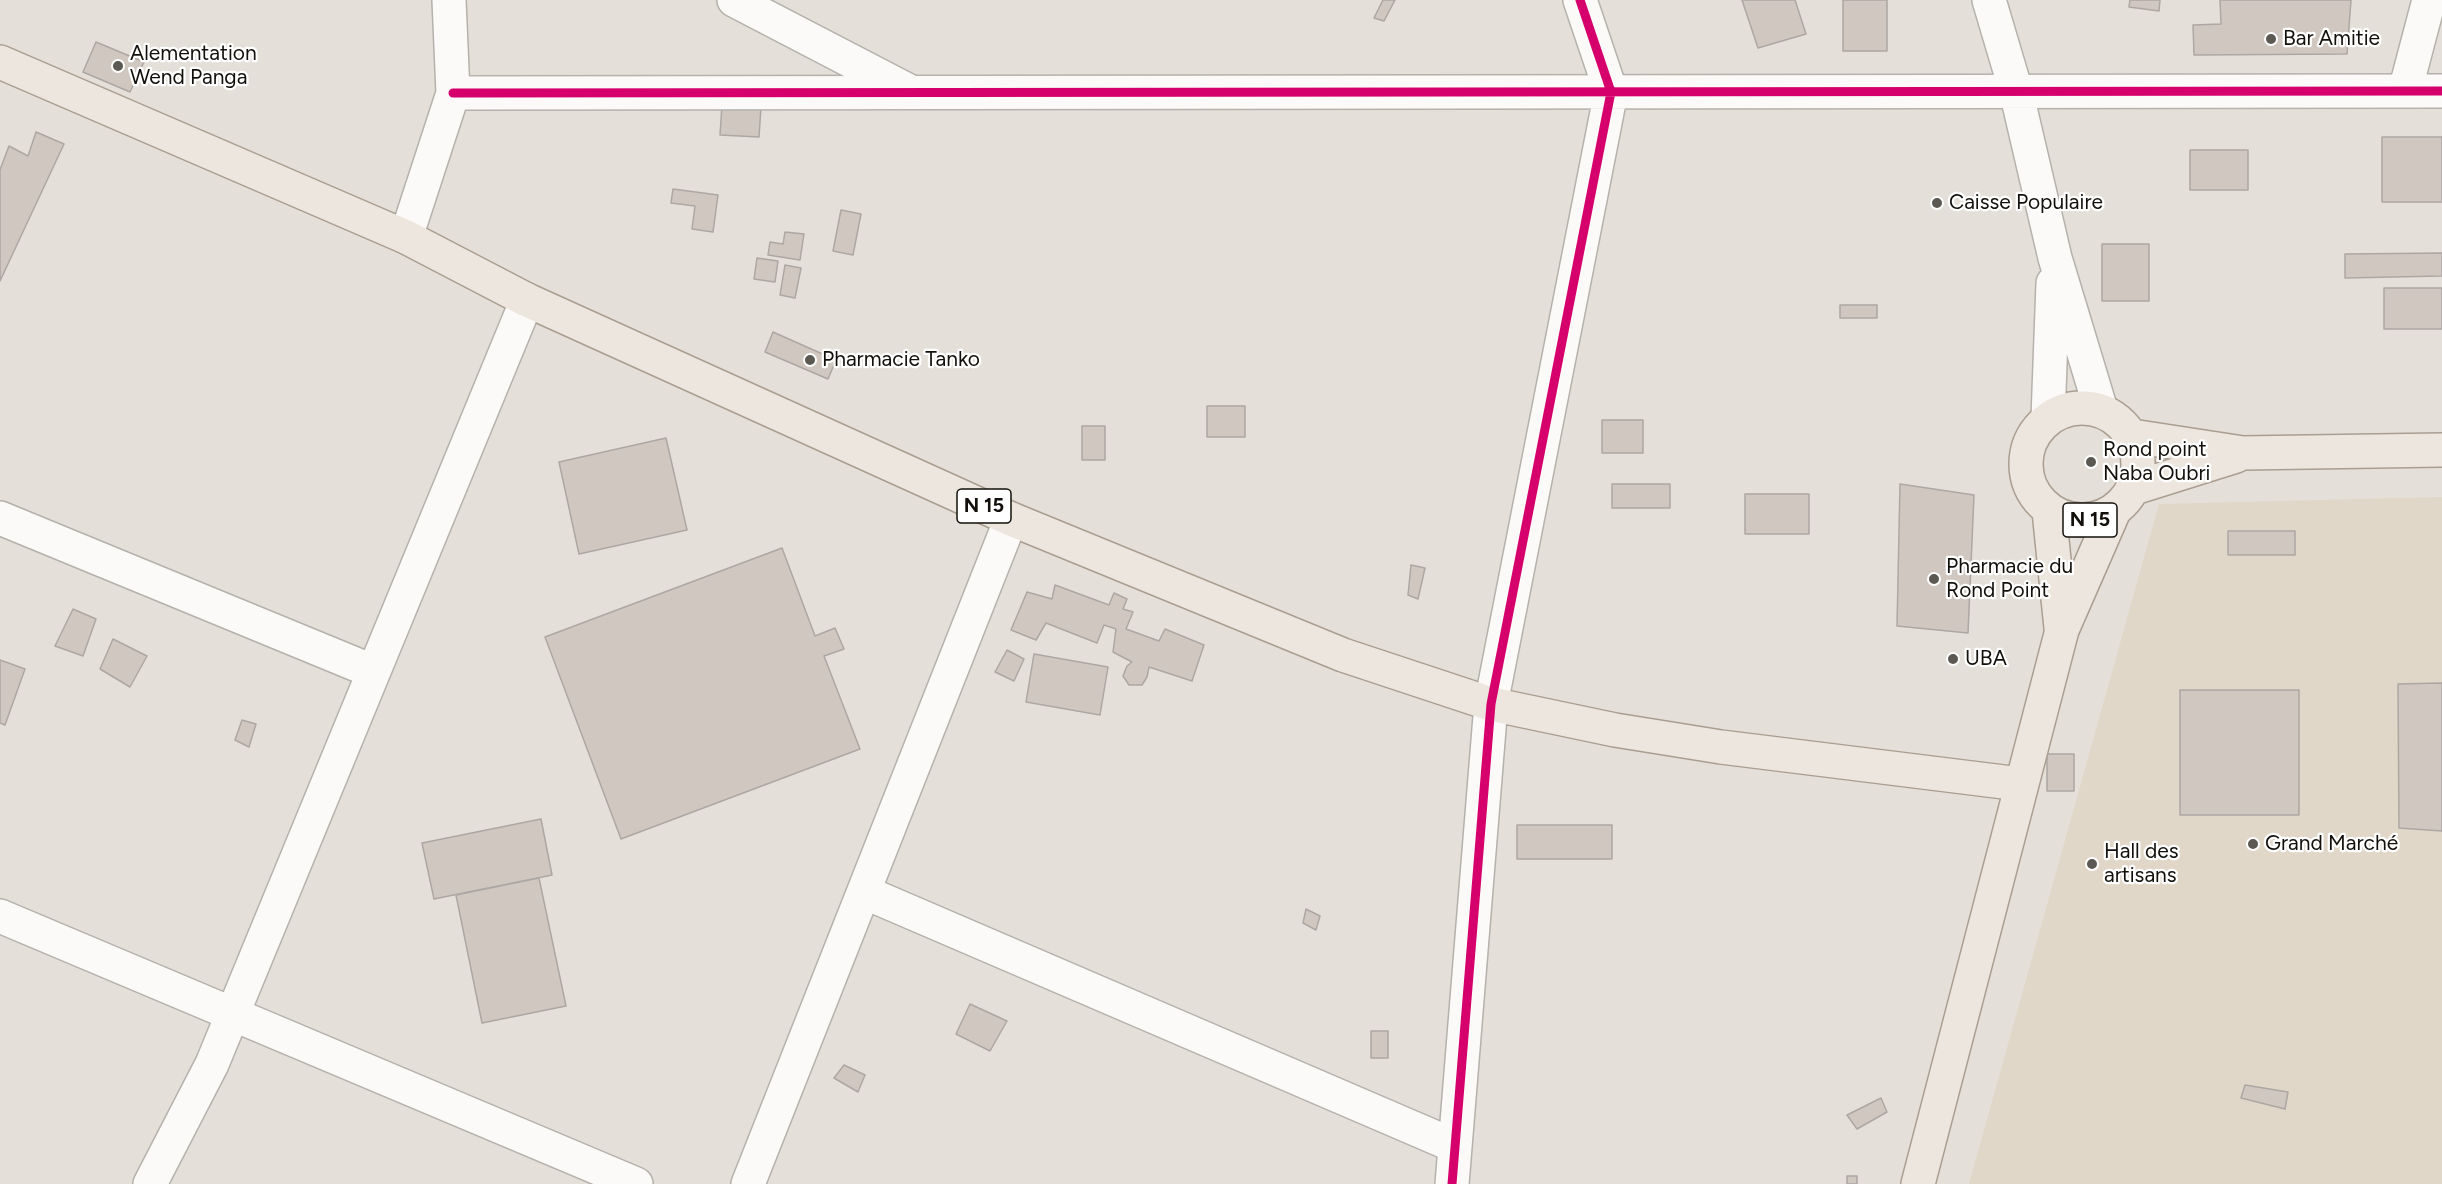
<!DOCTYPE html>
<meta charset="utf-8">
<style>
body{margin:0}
canvas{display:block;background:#e4dfd8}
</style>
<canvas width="2442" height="1184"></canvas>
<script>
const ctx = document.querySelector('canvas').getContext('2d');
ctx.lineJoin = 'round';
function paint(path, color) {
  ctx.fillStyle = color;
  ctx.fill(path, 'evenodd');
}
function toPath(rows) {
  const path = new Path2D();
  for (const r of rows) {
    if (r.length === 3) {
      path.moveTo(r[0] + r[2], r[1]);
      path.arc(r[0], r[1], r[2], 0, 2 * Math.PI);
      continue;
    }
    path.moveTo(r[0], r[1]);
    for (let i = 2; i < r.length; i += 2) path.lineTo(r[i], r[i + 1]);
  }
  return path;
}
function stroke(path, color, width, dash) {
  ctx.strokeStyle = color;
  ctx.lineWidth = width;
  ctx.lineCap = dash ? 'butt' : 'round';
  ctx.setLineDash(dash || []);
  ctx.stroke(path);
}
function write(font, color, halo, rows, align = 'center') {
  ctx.font = font + ' Figtree,sans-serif';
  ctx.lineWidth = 4.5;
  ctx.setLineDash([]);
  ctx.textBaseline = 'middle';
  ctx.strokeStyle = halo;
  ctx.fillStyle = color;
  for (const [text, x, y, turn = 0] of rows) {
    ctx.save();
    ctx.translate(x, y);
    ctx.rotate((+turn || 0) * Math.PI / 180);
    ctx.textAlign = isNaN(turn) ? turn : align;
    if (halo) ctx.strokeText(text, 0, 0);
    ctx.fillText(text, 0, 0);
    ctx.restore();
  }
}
const built = toPath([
 [2442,497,2442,1184,1969,1184,2159,504]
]);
const building = toPath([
 [1383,0,1395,0,1384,21,1374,18,1383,0],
 [1742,0,1795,0,1806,34,1758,48,1742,0],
 [1843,0,1887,0,1887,51,1843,51,1843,0],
 [2130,0,2160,0,2159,11,2129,7,2130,0],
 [2220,0,2351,0,2347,54,2194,55,2193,25,2221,24,2220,0],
 [96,42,144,62,130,92,83,72,96,42],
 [722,105,761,107,759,137,720,135,722,105],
 [36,132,64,144,0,281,0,170,9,146,28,156,36,132],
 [2382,137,2442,137,2442,202,2382,202,2382,137],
 [2190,150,2248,150,2248,190,2190,190,2190,150],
 [673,189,718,195,713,232,692,229,695,206,671,203,673,189],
 [841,210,861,214,853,255,833,251,841,210],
 [785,232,804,234,800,260,768,255,770,242,783,244,785,232],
 [2102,244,2149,244,2149,301,2102,301,2102,244],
 [2442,253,2442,276,2345,278,2345,254,2442,253],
 [757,258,778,261,775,282,754,279,757,258],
 [785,265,801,268,795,298,780,295,785,265],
 [2384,288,2442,288,2442,329,2384,329,2384,288],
 [1840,305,1877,305,1877,318,1840,318,1840,305],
 [773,332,836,360,828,379,765,352,773,332],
 [1207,406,1245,406,1245,437,1207,437,1207,406],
 [1602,420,1643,420,1643,453,1602,453,1602,420],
 [1082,426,1105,426,1105,460,1082,460,1082,426],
 [666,438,687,530,579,554,559,462,666,438],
 [1612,484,1670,484,1670,508,1612,508,1612,484],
 [1900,484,1974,495,1968,633,1897,626,1900,484],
 [1745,494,1809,494,1809,534,1745,534,1745,494],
 [2228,531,2295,531,2295,555,2228,555,2228,531],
 [782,548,815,636,835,628,844,649,824,656,860,749,621,839,545,637,782,548],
 [1411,565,1425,568,1418,599,1408,595,1411,565],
 [1055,585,1109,605,1114,593,1127,599,1123,609,1133,612,1126,629,1159,641,1165,629,1204,645,1192,681,1149,667,1147,677,1142,685,1129,685,1123,676,1127,666,1132,662,1113,652,1116,629,1104,625,1097,643,1046,623,1036,640,1011,630,1027,592,1052,599,1055,585],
 [73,609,96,619,83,656,55,646,73,609],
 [113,639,147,656,130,687,100,669,113,639],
 [1007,650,1024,659,1014,681,995,672,1007,650],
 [1034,654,1108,667,1100,715,1026,702,1034,654],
 [0,660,25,669,5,725,0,723,0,660],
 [2442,683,2442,831,2399,828,2398,684,2442,683],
 [2180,690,2299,690,2299,815,2180,815,2180,690],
 [242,720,256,724,249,747,235,740,242,720],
 [2047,754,2074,754,2074,791,2047,791,2047,754],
 [541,819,552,875,434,899,422,843,541,819],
 [1517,825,1612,825,1612,859,1517,859,1517,825],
 [539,878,566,1006,482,1023,456,895,539,878],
 [1306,909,1320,916,1316,930,1303,923,1306,909],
 [970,1004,1007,1021,990,1051,956,1034,970,1004],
 [1371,1031,1388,1031,1388,1058,1371,1058,1371,1031],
 [844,1065,865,1075,858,1092,834,1078,844,1065],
 [2245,1085,2288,1092,2285,1109,2241,1098,2245,1085],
 [1881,1098,1887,1112,1857,1129,1847,1115,1881,1098],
 [1847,1176,1857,1176,1857,1184,1847,1184,1847,1176]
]);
const minor = toPath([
 [734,0,907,90],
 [1989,0,2016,91,2055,258,2101,410],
 [2405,91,2429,0],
 [453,93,2442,91],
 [406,237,453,93,449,0],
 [2048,418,2053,283],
 [0,518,372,671],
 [864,892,1455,1146],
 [0,916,636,1184],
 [150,1184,212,1064,527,300],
 [748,1184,1011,519],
 [1452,1184,1491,704,1611,92,1580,0]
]);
const major = toPath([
 [0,62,406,237,527,300,1011,519,1343,655,1491,704,1615,730,1721,747,2020,784],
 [2082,464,56],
 [2132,436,2243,453,2442,450],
 [2134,488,2236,456],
 [2049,511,2061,628],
 [1918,1184,2062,630,2114,511]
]);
const cycleway = toPath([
 [453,93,2442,91],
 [1452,1184,1491,704,1611,92,1580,0]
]);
const markers = [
 [2271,39,6,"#5c5853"],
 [118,66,6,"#5c5853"],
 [1937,203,6,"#5c5853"],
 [810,360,6,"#5c5853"],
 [2091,462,6,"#5c5853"],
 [1934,579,6,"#5c5853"],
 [1953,659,6,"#5c5853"],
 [2253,844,6,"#5c5853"],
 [2092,864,6,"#5c5853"]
];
const shields = [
 [984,506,54],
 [2090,520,54]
];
const shieldNames = [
 ["N 15",984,506],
 ["N 15",2090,520]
];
const poiNames = [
 ["Bar Amitie",2283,39],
 ["Alementation",130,54],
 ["Wend Panga",130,78],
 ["Caisse Populaire",1949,203],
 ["Pharmacie Tanko",822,360],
 ["Rond point",2103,450],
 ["Naba Oubri",2103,474],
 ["Pharmacie du",1946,567],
 ["Rond Point",1946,591],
 ["UBA",1965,659],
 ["Grand Marché",2265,844],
 ["Hall des",2104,852],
 ["artisans",2104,876]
];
paint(built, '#e0d7c8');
paint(building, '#d1c7c1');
stroke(building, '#ada7a3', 1.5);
stroke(minor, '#b5b1ab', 36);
stroke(major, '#aa9e91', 36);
stroke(minor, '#fbfaf9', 33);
stroke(major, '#ece6df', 33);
stroke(cycleway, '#d6006c', 9);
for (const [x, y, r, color] of markers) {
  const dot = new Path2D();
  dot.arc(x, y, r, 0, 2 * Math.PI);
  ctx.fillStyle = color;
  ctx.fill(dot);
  stroke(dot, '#fff', 2);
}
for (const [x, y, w] of shields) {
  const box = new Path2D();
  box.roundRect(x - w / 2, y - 17, w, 34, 4.5);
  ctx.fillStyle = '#fff';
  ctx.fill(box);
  stroke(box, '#13100b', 1.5);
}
write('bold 20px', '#13100b', null, shieldNames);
write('21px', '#13100b', '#fff', poiNames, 'left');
</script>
